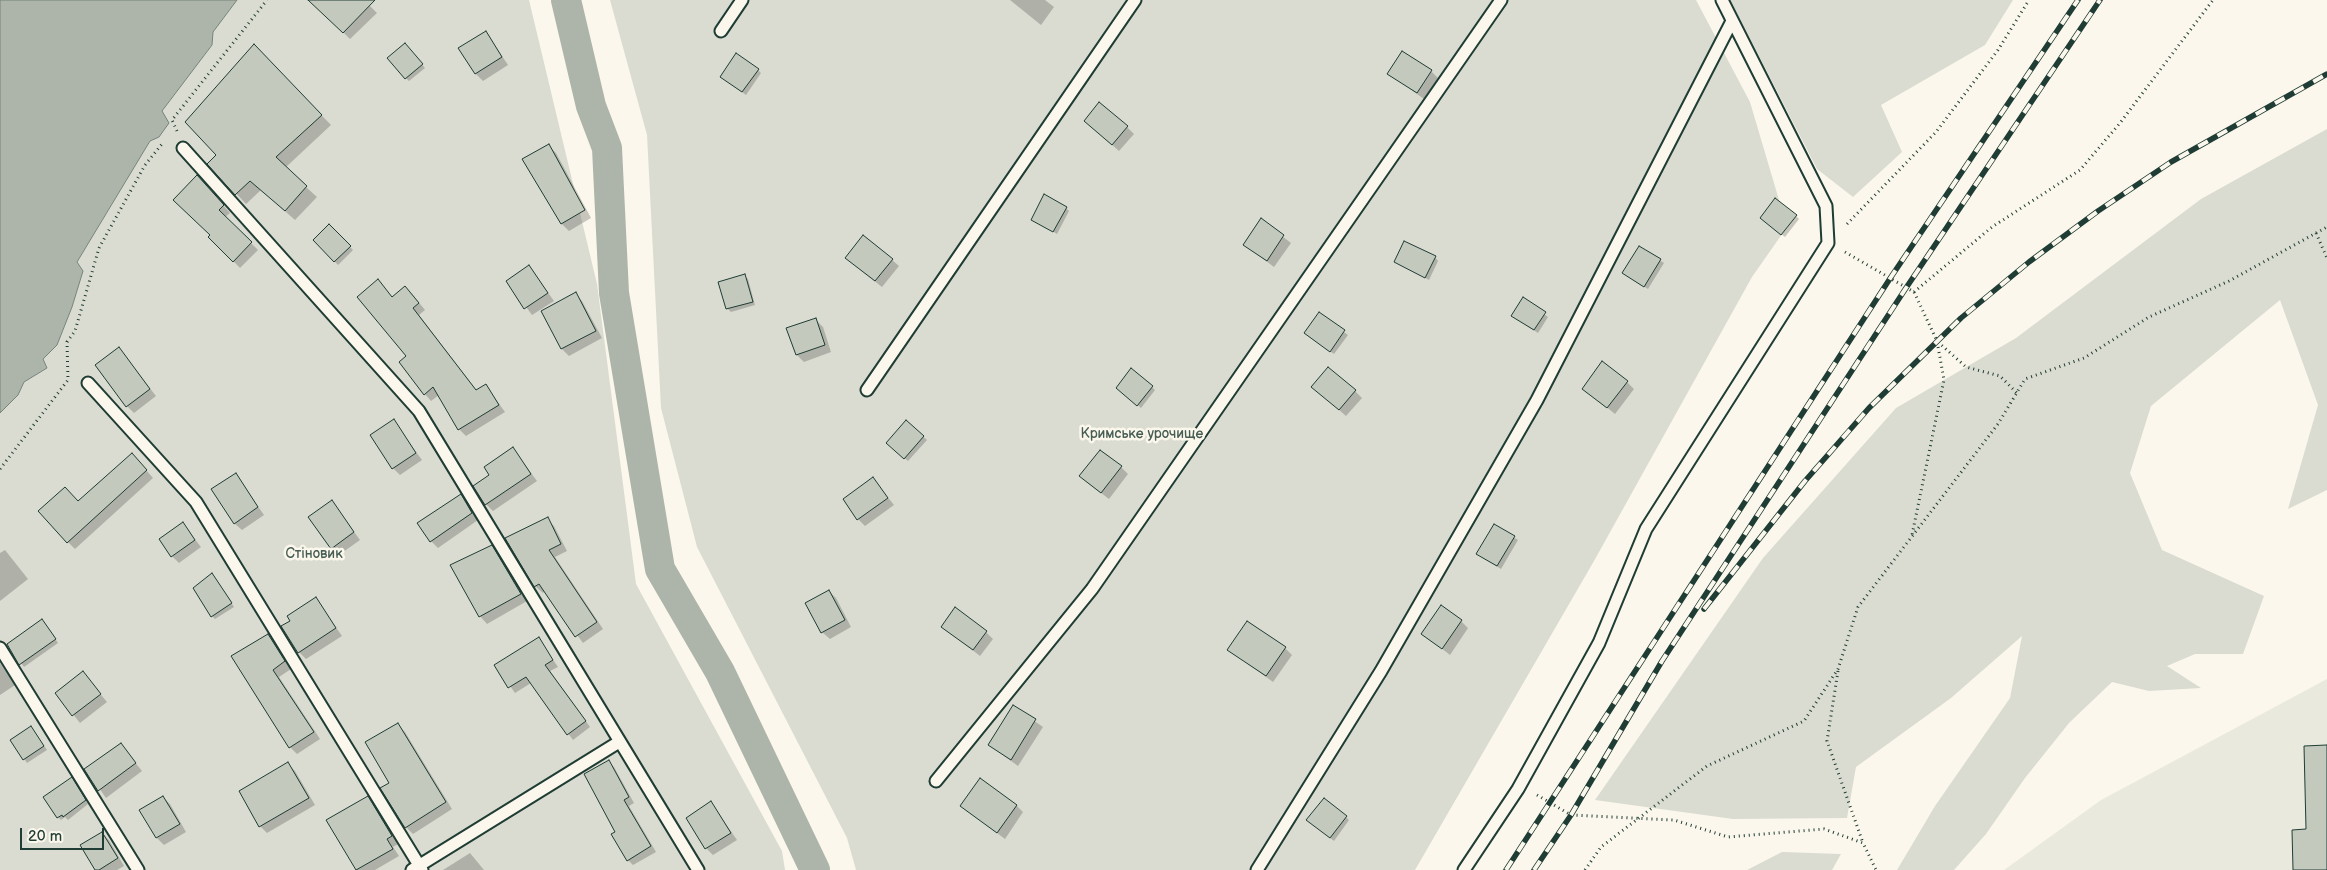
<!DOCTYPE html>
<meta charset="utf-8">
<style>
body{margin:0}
#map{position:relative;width:2327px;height:870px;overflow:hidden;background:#fbf7ec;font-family:"Balsamiq Sans",sans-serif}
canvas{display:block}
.scale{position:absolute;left:20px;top:828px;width:84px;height:22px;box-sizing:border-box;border:2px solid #1f3d34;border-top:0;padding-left:6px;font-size:15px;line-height:18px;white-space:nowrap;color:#1f3d34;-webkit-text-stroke:4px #fbf7ec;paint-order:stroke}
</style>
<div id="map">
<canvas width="2327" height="870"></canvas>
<div class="scale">20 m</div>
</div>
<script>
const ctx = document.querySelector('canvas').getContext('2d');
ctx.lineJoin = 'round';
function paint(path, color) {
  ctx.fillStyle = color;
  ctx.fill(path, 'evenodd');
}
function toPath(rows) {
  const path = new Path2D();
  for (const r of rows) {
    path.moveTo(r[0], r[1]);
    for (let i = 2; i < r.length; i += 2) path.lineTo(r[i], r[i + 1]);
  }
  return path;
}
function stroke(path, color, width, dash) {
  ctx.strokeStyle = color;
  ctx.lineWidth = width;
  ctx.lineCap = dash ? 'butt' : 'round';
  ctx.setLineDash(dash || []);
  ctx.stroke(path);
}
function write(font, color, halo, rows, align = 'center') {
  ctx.font = font + ' "Balsamiq Sans",sans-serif';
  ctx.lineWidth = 5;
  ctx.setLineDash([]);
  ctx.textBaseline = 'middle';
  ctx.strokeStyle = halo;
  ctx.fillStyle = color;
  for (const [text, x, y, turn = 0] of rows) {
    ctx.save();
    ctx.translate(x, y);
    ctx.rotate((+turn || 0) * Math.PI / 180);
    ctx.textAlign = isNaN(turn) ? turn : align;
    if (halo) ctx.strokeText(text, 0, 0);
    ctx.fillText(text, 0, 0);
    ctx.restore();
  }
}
const built = toPath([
 [2327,679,2327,870,2004,870,2101,800]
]);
const green = toPath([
 [237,0,529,0,597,284,636,584,782,851,785,870,0,870,0,413,18,394,24,382,47,368,43,359,57,345,72,307,83,271,77,262,150,141,159,137,162,111,212,45,213,32],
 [610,0,1696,0,1750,102,1787,227,1752,277,1594,561,1415,870,856,870,847,838,697,547,661,408,647,135],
 [1730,0,2013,0,1985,45,1881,105,1902,152,1853,197,1817,169],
 [2327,129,2327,490,2288,509,2318,405,2280,300,2151,406,2130,473,2162,550,2264,596,2243,654,2195,654,2167,666,2201,688,2149,691,2112,682,2069,723,2025,778,1986,834,1954,870,1897,870,1935,806,2010,698,2022,636,1951,698,1856,767,1847,818,1733,819,1595,800,1763,558,1896,408,2016,338,2201,199],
 [1782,852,1783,852,1841,854,1832,870,1747,870]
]);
const water = toPath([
 [0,0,237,0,213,32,212,45,162,111,169,123,159,137,150,141,77,262,83,271,72,307,57,345,43,359,47,368,24,382,18,395,0,413,0,0]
]);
const shadow = toPath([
 [310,0,364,0,377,13,350,39],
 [1010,0,1045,0,1054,7,1041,25],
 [486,32,508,65,483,81,476,74,460,48],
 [254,46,331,125,285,168,317,197,295,220,261,190,246,204,209,164,218,155],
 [408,48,425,68,409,81,406,78],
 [758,70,761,73,746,95,725,80],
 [1431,71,1438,78,1424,99,1389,74],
 [1085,121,1127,127,1134,134,1119,151],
 [549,146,556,153,591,218,569,231,562,224,524,160],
 [204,184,230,213,225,217,258,250,240,268,210,237,212,235],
 [1066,208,1069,211,1057,234,1032,219],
 [1796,216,1799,219,1785,237,1764,221],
 [1261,220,1291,243,1274,267,1245,245],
 [329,226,353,250,338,265,314,240],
 [1640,247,1664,263,1648,289,1627,276],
 [1435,257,1438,261,1429,280,1395,261],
 [892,260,899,266,882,287,854,265],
 [529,266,554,301,532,315,507,281],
 [744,276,748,279,755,305,731,312,728,309,720,283],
 [378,281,393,298,405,287,412,294,425,310,419,315,477,391,486,386,505,412,466,436,459,429,439,395,431,401,425,394],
 [575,294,582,301,602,338,569,356,562,349,543,312],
 [1524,299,1548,317,1538,333,1516,319],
 [1319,314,1348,335,1334,354,1308,336],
 [816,320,823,327,831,352,804,362,797,355],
 [119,349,156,396,134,413,127,406],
 [1627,382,1634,389,1615,414,1583,388],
 [1152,387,1155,390,1141,408,1121,391],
 [1313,387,1355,391,1362,398,1346,416],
 [393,421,422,460,400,475,393,468],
 [906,421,927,440,908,461,890,446],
 [513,449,537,481,493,511,486,504,491,476],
 [139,462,153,478,75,549,68,542,78,502],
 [1121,467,1128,474,1109,499,1088,483],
 [236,475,264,515,242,530,234,523],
 [873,479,894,505,865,526,858,519],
 [460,496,478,520,438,548,431,541],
 [332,502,360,540,339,555,332,548],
 [547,519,554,526,567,551,555,557,603,629,583,643,545,591,543,593,535,586],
 [183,524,201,547,179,563,172,556],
 [1495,525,1518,540,1501,569,1481,557],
 [491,546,498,553,527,601,487,624,480,616],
 [5,550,28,579,0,601,0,553],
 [215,578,234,607,215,619,212,616],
 [829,591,836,598,851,627,830,639,822,632],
 [316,599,342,636,306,659,299,652,292,621],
 [1461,621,1468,628,1450,655,1423,634],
 [45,624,58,643,24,667,8,645],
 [943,627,986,632,993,639,980,656],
 [268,635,275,642,291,669,279,677,320,739,297,754,290,747,232,657],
 [539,639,558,667,550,671,590,727,573,740,531,683,515,693,496,666],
 [1285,648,1292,655,1273,682,1229,650],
 [0,663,15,685,0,695],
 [83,673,107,702,80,723,56,693],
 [1013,706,1043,727,1018,766,989,745],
 [398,725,405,732,452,809,413,834,406,827,390,784],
 [34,731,47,750,27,763,12,741],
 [121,745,142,771,106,798,86,769],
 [609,762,614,767,634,803,629,806,656,852,633,865,628,860,617,832],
 [288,764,295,771,315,805,267,833,260,826],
 [75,782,88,804,68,820,65,817,61,820,58,817],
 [163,797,170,804,186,832,164,845,157,838,141,810],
 [367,797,374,804,398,844,393,847,399,856,375,870,357,870,328,821],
 [711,803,737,840,713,855,706,848],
 [1016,805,1023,812,1005,839,961,806],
 [1346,817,1349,820,1334,841,1311,823],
 [102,833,109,840,124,866,117,870,96,870],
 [470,853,484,870,443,870]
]);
const canal = toPath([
 [566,0,591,106,607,148,614,293,660,569,720,672,815,870]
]);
const building = toPath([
 [308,0,375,0,343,33,308,0],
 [486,31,502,57,475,74,458,48,486,31],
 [405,43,423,64,405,79,387,58,405,43],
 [254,44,322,115,276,157,307,186,285,211,250,181,235,195,207,164,216,155,185,122,254,44],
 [1402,51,1432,70,1417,93,1387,74,1402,51],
 [736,53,759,69,742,92,720,77,736,53],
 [1099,102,1128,126,1112,145,1084,121,1099,102],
 [549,144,585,210,561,224,522,159,549,144],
 [197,175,224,205,219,210,252,242,233,262,208,237,210,235,173,200,197,175],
 [1044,194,1067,207,1053,232,1031,220,1044,194],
 [1775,198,1797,215,1781,235,1760,218,1775,198],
 [1261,218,1284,235,1267,261,1243,245,1261,218],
 [329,224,351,246,334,262,313,240,329,224],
 [863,235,893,259,875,281,845,258,863,235],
 [1404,241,1436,256,1425,278,1394,262,1404,241],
 [1639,246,1661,259,1644,287,1622,273,1639,246],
 [529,265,548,293,524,309,506,281,529,265],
 [745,274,753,302,726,309,718,282,745,274],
 [378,279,392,297,405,286,419,303,413,308,476,390,486,384,499,405,458,430,433,387,424,395,399,362,406,356,357,297,378,279],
 [576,292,596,331,561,349,541,311,576,292],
 [1523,297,1546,312,1534,330,1511,316,1523,297],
 [1319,312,1345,330,1330,352,1304,333,1319,312],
 [816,318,825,345,796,355,786,328,816,318],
 [119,347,150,389,126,407,95,365,119,347],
 [1602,361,1628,381,1607,408,1582,389,1602,361],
 [1328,367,1356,390,1339,410,1311,387,1328,367],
 [1131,368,1153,386,1137,406,1116,388,1131,368],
 [394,419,416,453,392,469,370,435,394,419],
 [906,420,924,436,904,459,886,443,906,420],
 [513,447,531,474,485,505,473,486,489,475,484,467,513,447],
 [1100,450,1122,466,1101,493,1079,476,1100,450],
 [132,453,147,470,67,543,38,511,65,487,78,501,132,453],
 [236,473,258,507,234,524,211,489,236,473],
 [873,477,888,498,857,520,843,499,873,477],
 [461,494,472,513,430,542,417,523,461,494],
 [332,500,354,532,331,549,308,517,332,500],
 [548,517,561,544,549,550,597,622,575,637,539,584,534,587,505,538,548,517],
 [183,522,195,540,171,557,159,539,183,522],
 [1494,524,1515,536,1497,566,1476,554,1494,524],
 [492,545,521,594,479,617,450,565,492,545],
 [212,573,232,603,211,617,193,588,212,573],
 [829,590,845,620,821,633,805,603,829,590],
 [316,597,336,628,298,653,281,626,290,621,287,616,316,597],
 [1441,605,1462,620,1442,649,1421,634,1441,605],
 [955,607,987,631,973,650,941,627,955,607],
 [42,619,56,639,19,665,7,644,42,619],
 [1247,621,1286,647,1266,676,1227,650,1247,621],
 [268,634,285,661,273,670,314,732,289,748,231,656,268,634],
 [539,637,553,660,545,665,586,721,567,735,526,677,508,688,494,665,539,637],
 [83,671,101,694,72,716,55,693,83,671],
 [1013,705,1036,719,1011,760,988,745,1013,705],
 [398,723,446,802,405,828,380,788,389,783,365,742,398,723],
 [31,726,44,746,23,760,10,740,31,726],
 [121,743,136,763,98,791,84,769,121,743],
 [2327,745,2327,870,2293,870,2292,830,2306,829,2304,746,2327,745],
 [609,760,629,797,624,800,651,846,627,861,611,834,615,832,584,774,609,760],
 [288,762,309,798,259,827,239,791,288,762],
 [72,777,86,800,63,817,62,815,57,818,43,797,72,777],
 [980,778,1017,805,997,833,960,806,980,778],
 [163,796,180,824,156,838,139,810,163,796],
 [368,796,392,836,387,839,393,849,356,870,326,820,368,796],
 [1324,798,1347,816,1330,838,1306,820,1324,798],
 [711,801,731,833,705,849,686,818,711,801],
 [102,832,118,858,99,870,95,870,80,845,102,832]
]);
const path = toPath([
 [177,131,172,120,267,0],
 [1847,224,1936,132,1998,50,2029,0],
 [2316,233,2327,258],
 [1845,252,1914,292,1937,341,1944,380,1912,535],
 [1914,292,1992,227,2080,170,2120,123,2213,0],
 [1938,342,1966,367,2000,376,2017,393],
 [0,469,68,380,67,342,75,331,99,248,145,165,162,144],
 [1838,671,1827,741,1863,843],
 [1537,795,1571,815,1674,820,1728,837,1824,829,1863,843,1876,870],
 [1585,870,1601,847,1707,766,1804,721,1838,669,1858,607,1998,424,2025,379,2084,358,2149,317,2229,281,2327,227]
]);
const service = toPath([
 [721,31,742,0],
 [183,148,419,411,698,870],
 [88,383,196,502,422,870],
 [867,390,1135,0],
 [0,648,138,870],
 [936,781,1092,589,1501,0],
 [412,870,619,742],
 [1257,870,1381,671,1537,400,1732,21],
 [1464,870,1518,789,1599,643,1646,529,1828,243,1826,206,1722,0]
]);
const rail = toPath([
 [1704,609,1805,481,1869,408,1961,318,2029,262,2098,211,2171,162,2327,74],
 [1506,870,1891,277,2078,0],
 [1534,870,1571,815,1662,661,1906,288,2100,0]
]);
const parkNames = [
 ["Кримське урочище",1142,434],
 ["Стіновик",314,554]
];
paint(built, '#eae9de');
paint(green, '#dbdcd1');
paint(water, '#adb4aa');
stroke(water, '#74847b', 1);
paint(shadow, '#0003');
stroke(canal, '#adb4aa', 30);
paint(building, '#c4c9be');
stroke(building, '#1f3d34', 1);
stroke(service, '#1f3d34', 15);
stroke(path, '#1f3d34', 3, [1, 4]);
stroke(service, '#fbf7ec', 11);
stroke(rail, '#1f3d34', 5.5);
stroke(rail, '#fbf7ec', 4, [11]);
write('14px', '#455d53', '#fbf7ec', parkNames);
</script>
